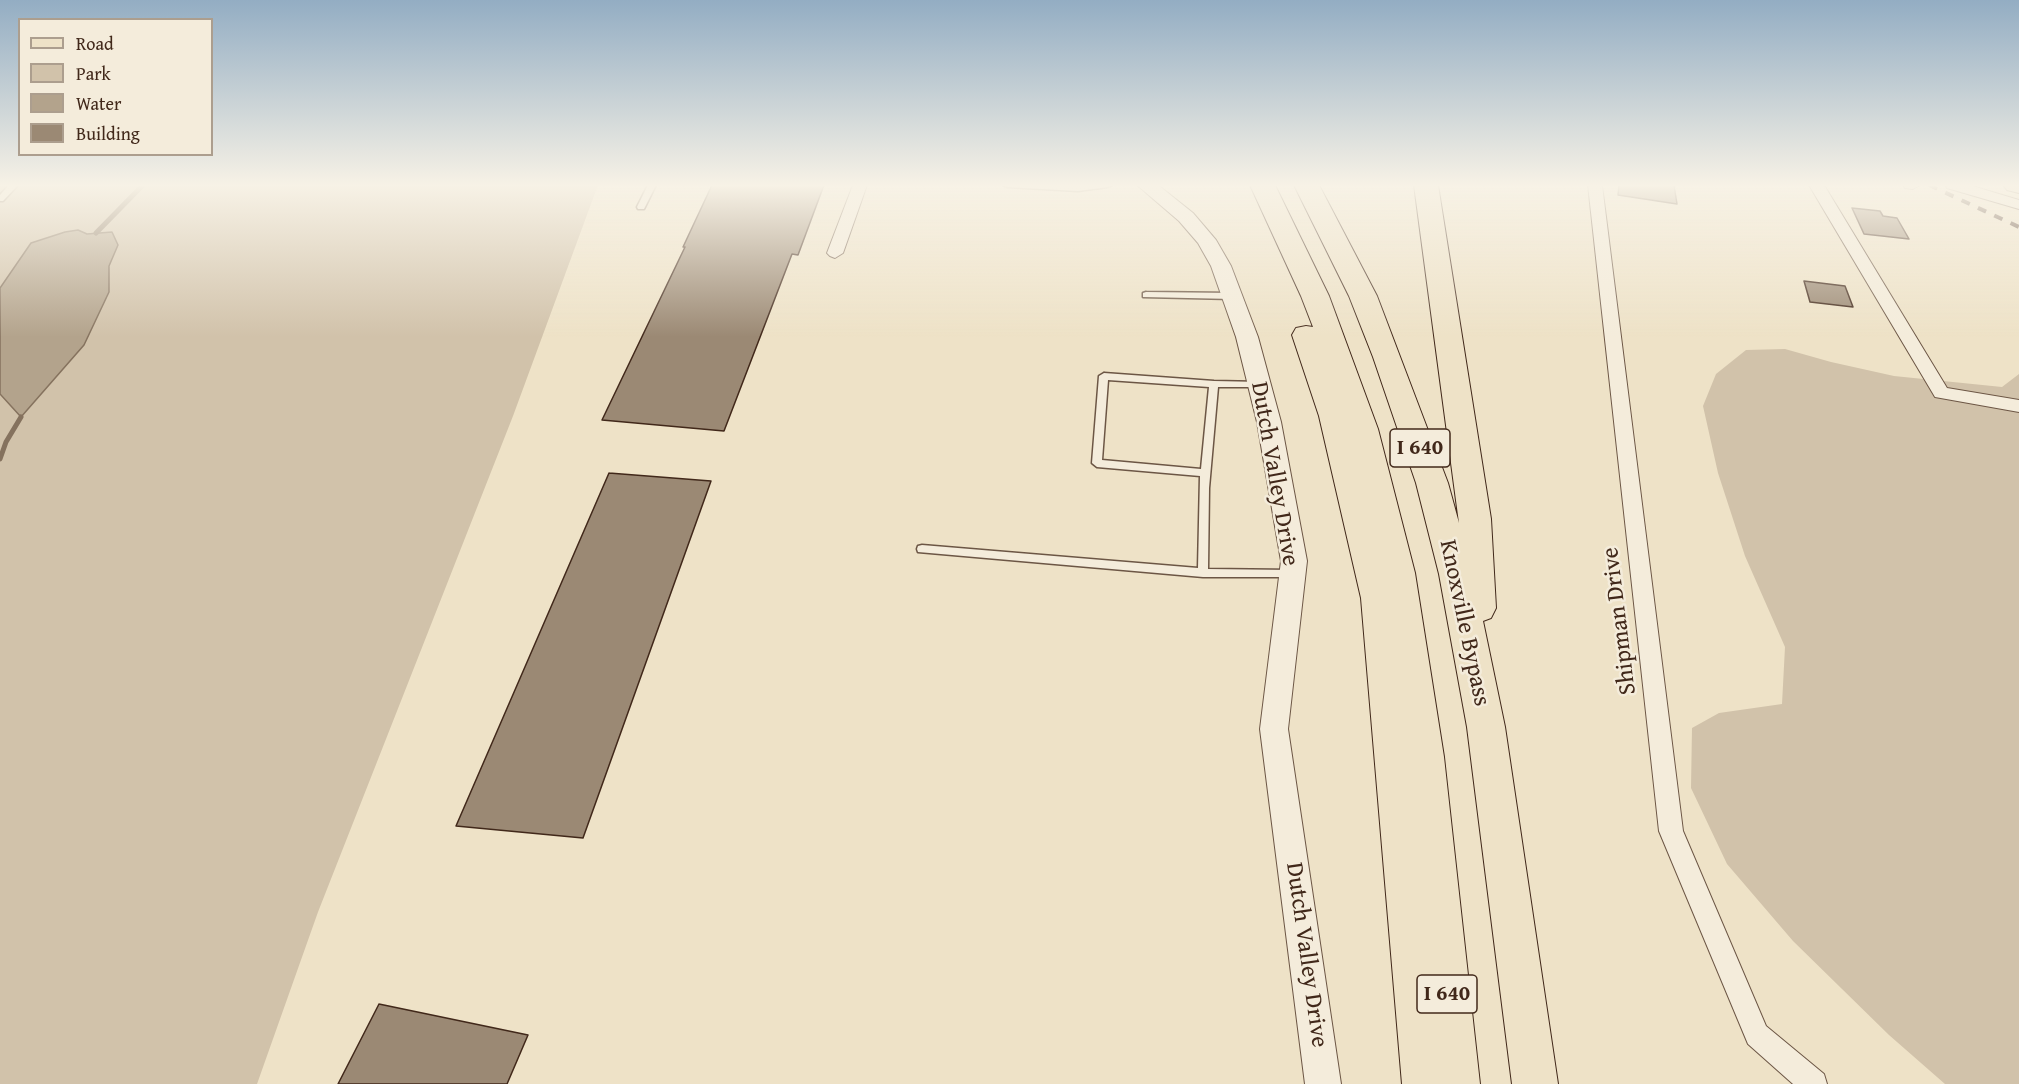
<!DOCTYPE html>
<style>
body{margin:0}
#map{position:relative;width:2019px;height:1084px;overflow:hidden;background:#eee2c7;font-family:"Gentium Book Plus",serif}
canvas{display:block}
.legend{position:absolute;left:18px;top:18px;width:195px;height:138px;box-sizing:border-box;background:#f4ecdb;border:2px solid #ac9e8e;margin:0;padding:8px 10px;list-style:none;font-size:18px;color:#41281a}
.legend li{display:flex;align-items:center;gap:12px;height:30px}
.legend b{width:30px;border:2px solid #ac9e8e}
</style>
<div id="map">
<canvas width="2019" height="1084"></canvas>
<ul class="legend">
<li><b style="height:8px;background:#eee2c7"></b>Road</li>
<li><b style="height:16px;background:#d1c2aa"></b>Park</li>
<li><b style="height:16px;background:#b3a38c"></b>Water</li>
<li><b style="height:16px;background:#9b8974"></b>Building</li>
</ul>
</div>
<script>
const ctx = document.querySelector('canvas').getContext('2d');
ctx.lineJoin = 'round';
function paint(path, color) {
  ctx.fillStyle = color;
  ctx.fill(path, 'evenodd');
}
function toPath(rows) {
  const path = new Path2D();
  for (const r of rows) {
    path.moveTo(r[0], r[1]);
    for (let i = 2; i < r.length; i += 2) path.lineTo(r[i], r[i + 1]);
  }
  return path;
}
function stroke(path, color, width, dash) {
  ctx.strokeStyle = color;
  ctx.lineWidth = width;
  ctx.lineCap = dash ? 'butt' : 'round';
  ctx.setLineDash(dash || []);
  ctx.stroke(path);
}
function write(font, color, halo, rows, align = 'center') {
  ctx.font = font + ' "Gentium Book Plus",serif';
  ctx.lineWidth = 5;
  ctx.setLineDash([]);
  ctx.textBaseline = 'middle';
  ctx.strokeStyle = halo;
  ctx.fillStyle = color;
  for (const [text, x, y, turn = 0] of rows) {
    ctx.save();
    ctx.translate(x, y);
    ctx.rotate((+turn || 0) * Math.PI / 180);
    ctx.textAlign = isNaN(turn) ? turn : align;
    if (halo) ctx.strokeText(text, 0, 0);
    ctx.fillText(text, 0, 0);
    ctx.restore();
  }
}
const green = toPath([
 [0,185,598,185,513,416,318,912,257,1084,0,1084],
 [1785,349,1831,362,1894,376,2002,387,2019,374,2019,1084,1945,1084,1889,1035,1793,941,1727,864,1691,788,1692,728,1719,713,1782,704,1785,647,1745,556,1718,473,1703,406,1716,374,1746,350]
]);
const water = toPath([
 [78,230,87,234,112,232,118,245,109,266,109,292,84,345,21,417,0,394,0,288,31,243,65,232,78,230]
]);
const stream = toPath([
 [96,233,143,185],
 [0,459,6,442,21,417]
]);
const building = toPath([
 [712,185,824,185,798,255,792,254,724,431,602,420,685,247,683,247,712,185],
 [1619,185,1674,185,1677,204,1618,195,1619,185],
 [1852,208,1880,211,1883,216,1897,218,1909,239,1864,234,1852,208],
 [1804,281,1845,286,1853,307,1810,302,1804,281],
 [609,473,711,481,583,838,456,826,609,473],
 [379,1004,528,1035,507,1084,338,1084,379,1004]
]);
const service = toPath([
 [9,185,18,185,3,201,0,201,0,195,9,185],
 [648,185,656,185,644,209,638,209,637,207,648,185],
 [1003,185,1080,186,1112,185,1108,187,1078,191,1007,187,1003,185],
 [1146,292,1233,293,1237,296,1233,299,1143,297,1143,293,1146,292],
 [1104,373,1214,381,1262,382,1264,384,1259,387,1218,387,1209,488,1208,569,1293,570,1297,571,1298,574,1297,577,1203,577,918,552,917,549,918,546,922,545,1198,568,1200,476,1097,467,1092,463,1099,376,1104,373],
 [1108,380,1209,387,1201,469,1102,460,1108,380]
]);
const minor = toPath([
 [853,185,867,185,843,253,835,258,830,256,827,253,853,185],
 [1588,185,1602,185,1683,831,1766,1026,1824,1074,1827,1084,1793,1084,1748,1044,1659,831,1588,185],
 [1809,185,1824,185,1947,388,2019,400,2019,412,1935,397,1809,185],
 [1903,185,1920,185,1913,189,1905,188,1903,185],
 [1945,185,1969,185,2019,200,2019,209,1947,188,1945,185]
]);
const tertiary = toPath([
 [1137,185,1158,185,1193,213,1216,240,1231,266,1258,337,1281,422,1307,561,1288,729,1341,1084,1305,1084,1260,729,1281,561,1257,422,1236,337,1211,266,1198,243,1179,221,1137,185]
]);
const primary = toPath([
 [2003,185,2019,185,2019,193,2007,190,2003,185]
]);
const motorway = toPath([
 [1250,185,1275,185,1329,296,1378,429,1415,573,1444,757,1480,1084,1402,1084,1361,598,1319,416,1292,335,1296,328,1306,326,1313,327,1301,296,1250,185],
 [1294,185,1319,185,1377,296,1448,483,1459,523,1414,185,1438,185,1491,519,1496,608,1491,618,1483,621,1505,727,1558,1084,1512,1084,1467,727,1439,574,1416,483,1373,357,1349,296,1294,185]
]);
const rail = toPath([
 [1929,185,2019,227]
]);
const shields = [
 [1420,448,60],
 [1447,994,60]
];
const shieldNames = [
 ["I 640",1420,448],
 ["I 640",1447,994]
];
const streetNames = [
 ["Dutch Valley Drive",1274,474,80],
 ["Shipman Drive",1620,621,-97],
 ["Knoxville Bypass",1464,623,78],
 ["Dutch Valley Drive",1306,955,82]
];
paint(green, '#d1c2aa');
paint(water, '#b3a38c');
stroke(water, '#85725e', 1.5);
stroke(stream, '#85725e', 5);
paint(building, '#9b8974');
stroke(building, '#41281a', 1.5);
stroke(service, '#6c5645', 3);
stroke(minor, '#6c5645', 2);
stroke(tertiary, '#6c5645', 2);
stroke(primary, '#41281a', 2);
stroke(motorway, '#41281a', 2);
paint(service, '#f4ecdb');
paint(minor, '#f4ecdb');
paint(tertiary, '#f4ecdb');
paint(primary, '#eee2c7');
paint(motorway, '#eee2c7');
stroke(rail, '#41281a', 4, [9, 9]);
const sky = ctx.createLinearGradient(0, 0, 0, 337);
sky.addColorStop(0, '#93adc3');
sky.addColorStop(0.55, '#f7f2e6');
sky.addColorStop(1, '#f7f2e600');
ctx.fillStyle = sky;
ctx.fillRect(0, 0, 2019, 337);
for (const [x, y, w] of shields) {
  const box = new Path2D();
  box.roundRect(x - w / 2, y - 19, w, 38, 4.5);
  ctx.fillStyle = '#f4ecdb';
  ctx.fill(box);
  stroke(box, '#41281a', 1.5);
}
write('bold 22px', '#41281a', null, shieldNames);
write('24px', '#41281a', '#f4ecdb', streetNames);
</script>
